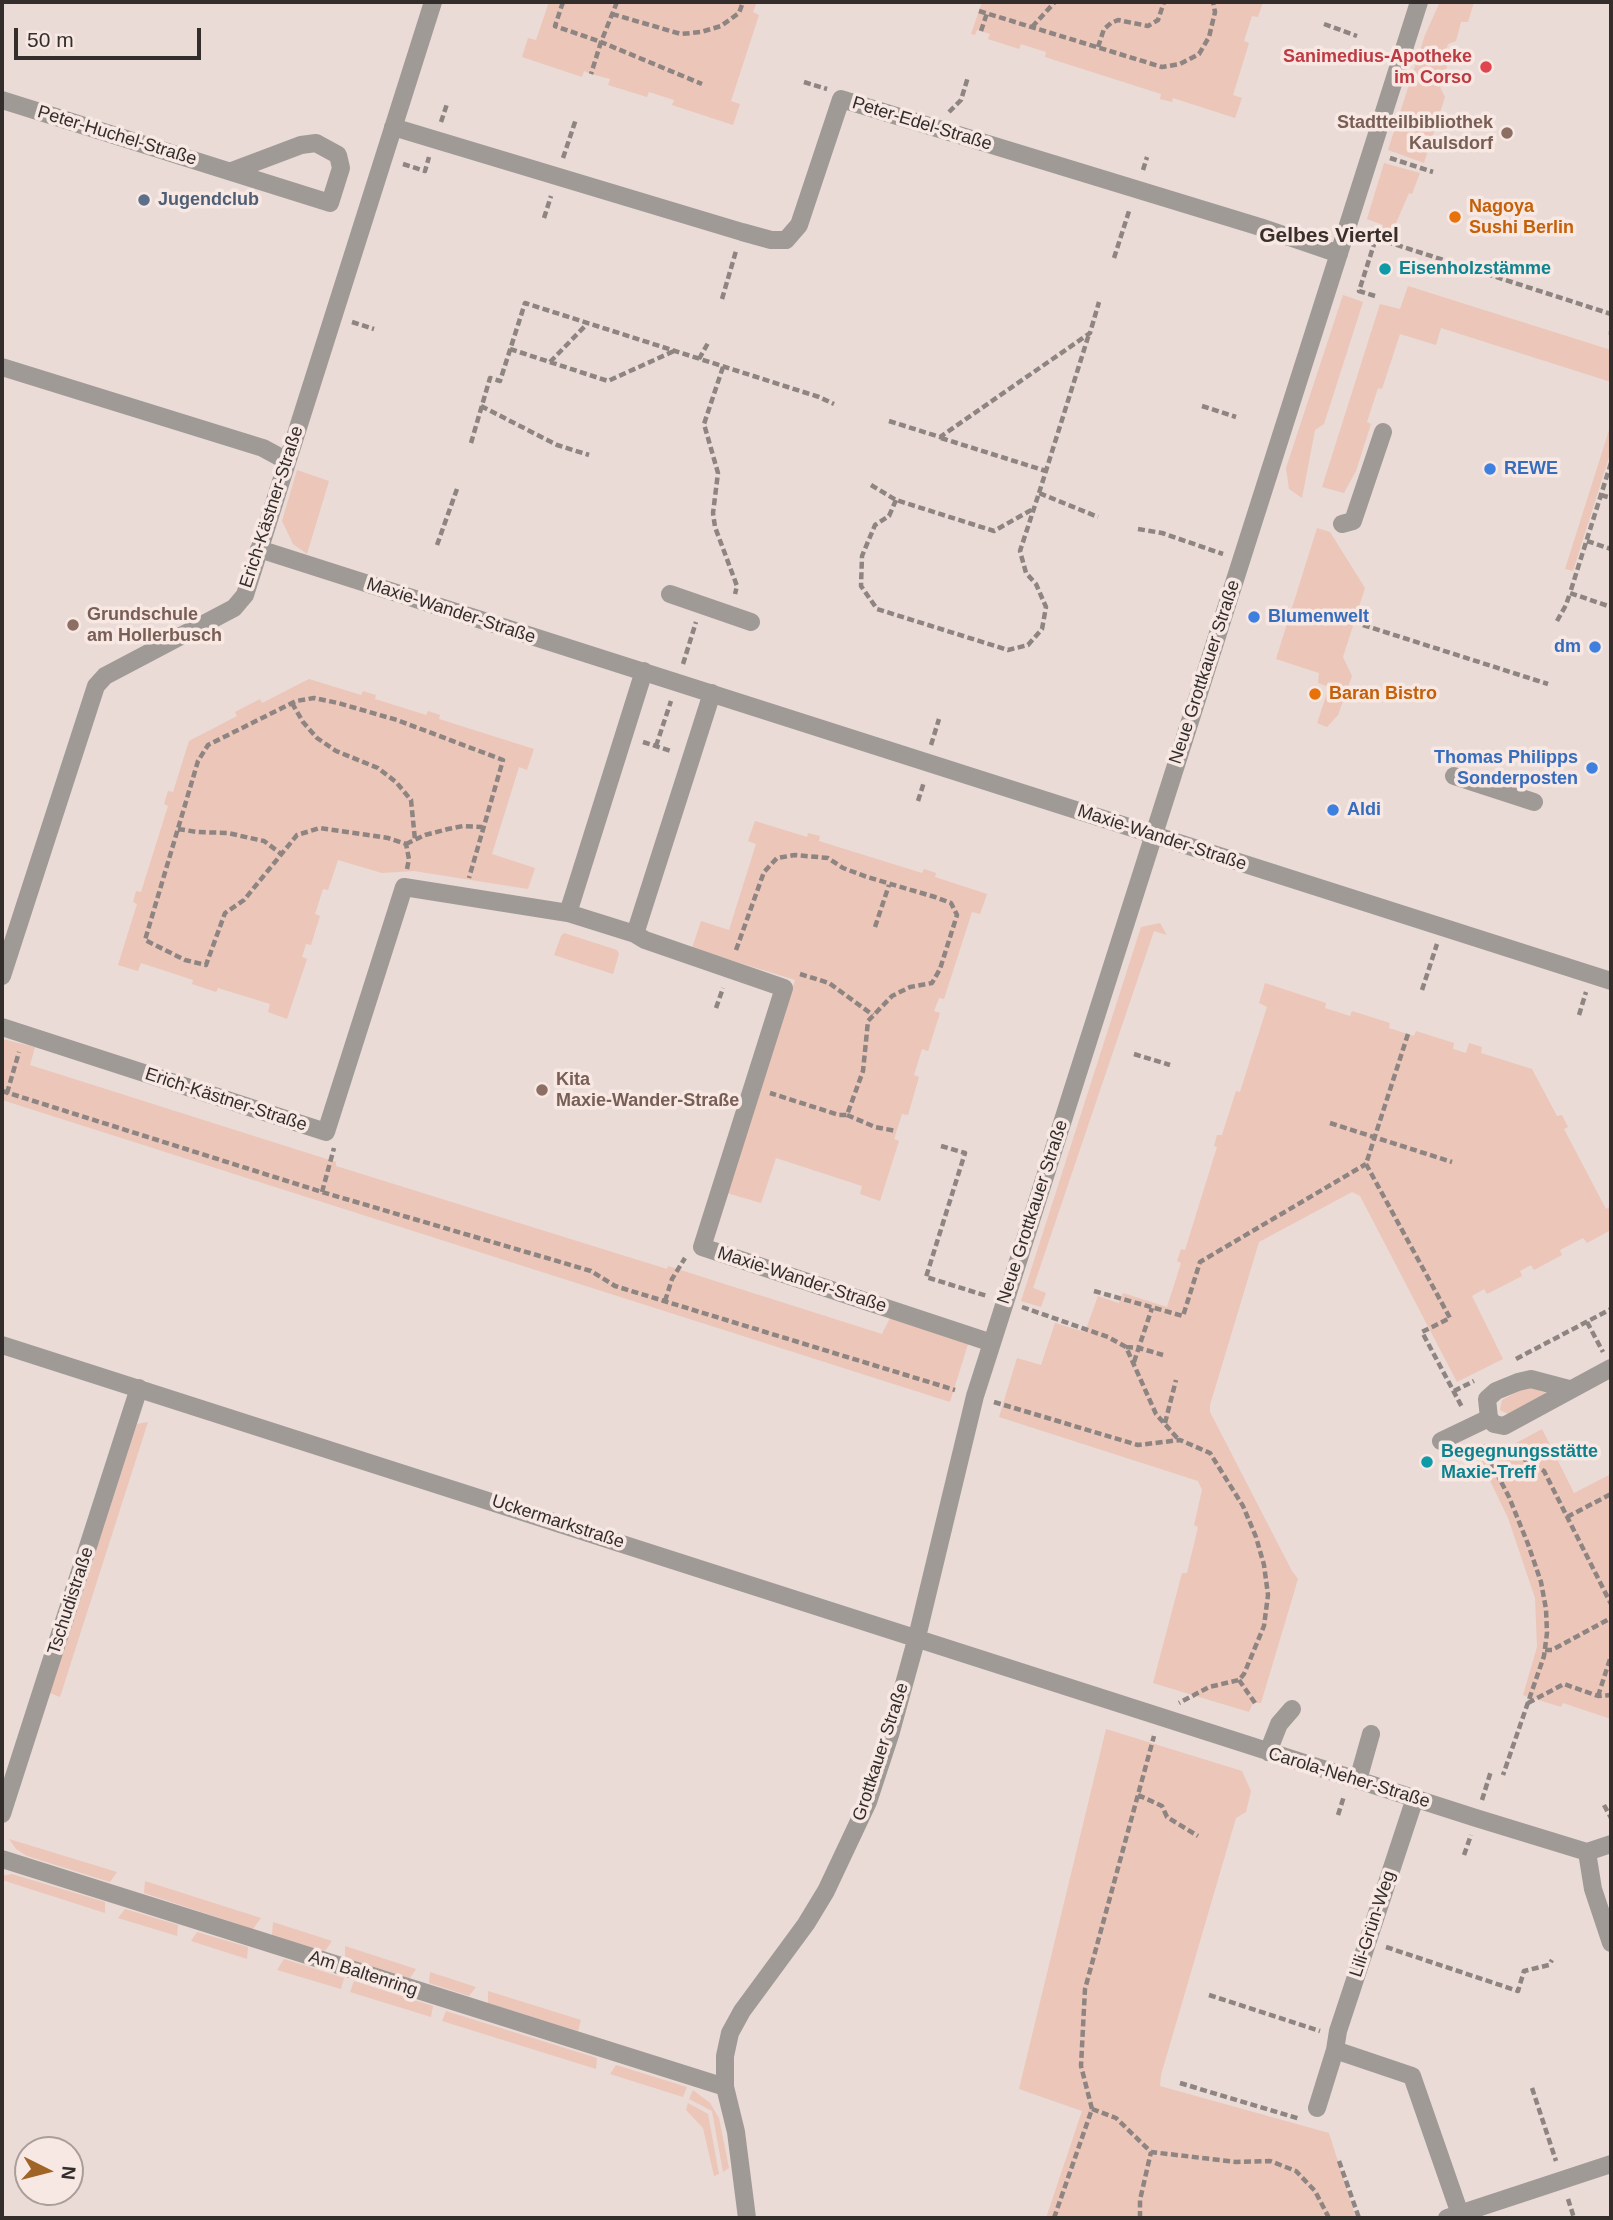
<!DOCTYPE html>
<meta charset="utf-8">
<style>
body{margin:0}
#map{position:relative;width:1613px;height:2220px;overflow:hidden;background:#eadbd6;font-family:Arial,sans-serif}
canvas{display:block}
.frame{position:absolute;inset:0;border:4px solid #332e2c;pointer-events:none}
.north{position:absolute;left:14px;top:2136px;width:70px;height:70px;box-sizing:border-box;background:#f7e8e3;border:2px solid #a99e9a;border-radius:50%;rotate:96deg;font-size:19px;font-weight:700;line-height:28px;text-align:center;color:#332e2c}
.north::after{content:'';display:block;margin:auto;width:24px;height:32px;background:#a06426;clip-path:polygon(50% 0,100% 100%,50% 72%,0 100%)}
.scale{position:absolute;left:14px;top:28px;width:187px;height:32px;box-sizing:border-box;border:4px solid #332e2c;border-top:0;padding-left:9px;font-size:21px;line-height:24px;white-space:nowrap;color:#332e2c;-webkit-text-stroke:5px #f7e8e3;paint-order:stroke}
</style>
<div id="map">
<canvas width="1613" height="2220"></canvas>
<div class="frame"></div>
<div class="north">N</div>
<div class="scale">50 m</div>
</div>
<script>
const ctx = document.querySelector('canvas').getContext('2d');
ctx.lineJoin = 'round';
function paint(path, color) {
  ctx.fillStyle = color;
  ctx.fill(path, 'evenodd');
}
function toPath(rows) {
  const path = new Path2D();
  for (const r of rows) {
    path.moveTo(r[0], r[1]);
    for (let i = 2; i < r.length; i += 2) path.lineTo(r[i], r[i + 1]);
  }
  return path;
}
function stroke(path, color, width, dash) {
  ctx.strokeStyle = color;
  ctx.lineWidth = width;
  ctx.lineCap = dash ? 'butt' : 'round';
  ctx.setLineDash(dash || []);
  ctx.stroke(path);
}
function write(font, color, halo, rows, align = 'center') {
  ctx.font = font + ' Arial,sans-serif';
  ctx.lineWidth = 7;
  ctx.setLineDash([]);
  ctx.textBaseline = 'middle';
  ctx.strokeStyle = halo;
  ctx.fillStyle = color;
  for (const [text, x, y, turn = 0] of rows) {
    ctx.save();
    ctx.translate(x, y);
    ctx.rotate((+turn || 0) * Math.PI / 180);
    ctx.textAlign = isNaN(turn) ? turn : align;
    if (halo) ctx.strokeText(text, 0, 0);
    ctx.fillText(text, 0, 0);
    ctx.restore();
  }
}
const green = toPath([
 [549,2,757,2,753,12,759,15,731,101,740,104,733,125,672,105,674,100,649,92,647,97,608,85,610,79,591,74,584,71,582,77,522,57,528,38,536,40],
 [982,2,1263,2,1258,17,1252,16,1244,41,1249,43,1233,95,1242,98,1235,118,1173,98,1172,102,1160,99,1161,94,1045,57,1046,52,1021,44,1019,49,988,39,990,34,981,31,977,30,975,35,971,34],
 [1440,2,1474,2,1468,22,1461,22,1456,41,1448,44,1443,62,1448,64,1440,87,1445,97,1424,163,1388,150,1425,35],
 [1384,163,1420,173,1412,194,1409,193,1390,237,1381,233,1383,225,1367,219],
 [1408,286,1611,350,1611,382,1441,328,1436,345,1400,334,1382,389,1378,388,1367,422,1371,424,1356,471,1344,493,1322,487,1380,304,1400,309],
 [1343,295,1363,302,1324,424,1315,430,1302,498,1289,489,1286,468],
 [1611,424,1611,451,1573,571,1565,569],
 [297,470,329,481,307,554,293,544,282,521],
 [1317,528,1330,532,1365,588,1343,657,1352,676,1338,715,1327,727,1317,723,1329,687,1318,683,1319,673,1276,659],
 [309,679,361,695,363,691,376,695,375,699,426,715,428,711,440,715,439,719,534,749,527,770,519,767,492,854,535,868,528,889,414,871,382,873,338,860,328,890,323,889,315,914,320,916,311,945,306,944,302,957,307,959,287,1019,268,1012,270,1004,218,988,216,992,192,984,193,980,141,963,138,971,118,965,137,904,133,902,136,891,141,892,168,806,164,804,168,791,173,792,189,741,237,716,235,712,260,699,262,703],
 [755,821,807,837,808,833,820,836,819,841,922,873,924,869,936,873,935,877,987,894,980,914,972,912,944,999,939,998,934,1011,940,1013,928,1051,922,1049,914,1075,919,1077,908,1115,902,1114,894,1139,899,1141,880,1201,860,1194,862,1186,776,1158,761,1203,727,1193,795,980,692,948,701,921,729,930,756,844,748,841],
 [1160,923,1167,935,1154,931,1033,1288,1046,1293,1041,1307,1021,1301,1141,927],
 [564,933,617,950,619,954,613,974,554,955,561,936],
 [1265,983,1326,1003,1325,1008,1350,1016,1352,1011,1390,1023,1389,1028,1414,1036,1416,1031,1454,1043,1453,1049,1466,1053,1469,1043,1482,1047,1481,1053,1532,1069,1557,1116,1562,1115,1568,1127,1564,1129,1606,1209,1611,1206,1611,1230,1587,1243,1583,1238,1560,1250,1562,1255,1534,1270,1531,1265,1520,1271,1522,1276,1487,1294,1484,1289,1472,1296,1503,1359,1457,1382,1360,1196,1352,1192,1259,1242,1210,1405,1210,1412,1292,1571,1298,1579,1261,1703,1253,1703,1249,1712,1153,1683,1182,1573,1187,1573,1198,1527,1194,1525,1202,1490,1198,1481,999,1417,1017,1358,1041,1365,1055,1323,1085,1332,1098,1296,1119,1303,1123,1293,1167,1307,1181,1263,1177,1261,1181,1249,1185,1250,1217,1147,1214,1146,1217,1135,1222,1135,1236,1091,1240,1092,1267,1007,1259,1003],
 [2,1039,35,1047,30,1065,336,1162,336,1166,667,1269,668,1266,882,1334,890,1318,968,1344,950,1402,2,1100],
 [1528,1386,1549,1394,1508,1414,1500,1410,1502,1400],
 [148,1422,60,1697,50,1693,137,1424],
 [1542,1429,1574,1493,1611,1474,1611,1719,1563,1703,1561,1707,1523,1695,1537,1647,1535,1598,1508,1518,1481,1462],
 [1106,1729,1242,1771,1251,1791,1246,1812,1236,1818,1161,2075,1160,2086,1329,2133,1356,2218,1046,2218,1082,2111,1019,2089],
 [9,1839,117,1872,110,1882,27,1856,16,1849],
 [12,1874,105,1902,105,1913,2,1880,2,1876],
 [145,1881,261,1918,253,1929,144,1893],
 [125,1909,178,1925,177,1936,118,1918],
 [273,1922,332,1941,325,1951,272,1935],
 [197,1932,248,1947,247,1959,191,1941],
 [345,1946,416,1969,410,1978,345,1958],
 [284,1959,344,1978,341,1989,277,1970],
 [430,1972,476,1987,469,1996,429,1983],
 [354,1981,433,2006,431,2017,350,1992],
 [488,1991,581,2020,578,2031,488,2003],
 [446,2011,597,2058,596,2069,442,2021],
 [616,2065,687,2087,683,2097,610,2074],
 [693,2090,710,2103,719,2118,729,2168,723,2172,712,2111,689,2099],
 [688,2103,708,2114,719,2174,714,2176,703,2128,686,2110]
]);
const path = toPath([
 [563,2,555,26,601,42,591,74],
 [617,2,601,42,702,84],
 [979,11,1162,67,1180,64,1199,54,1209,37,1215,12,1213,2],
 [612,14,681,34,701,32,721,26,739,13,743,2],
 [1324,24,1357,36],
 [1032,27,1055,2],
 [981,31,987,13],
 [1098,47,1104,29,1111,23,1118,20,1148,26,1158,20,1164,2],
 [804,82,827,89],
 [949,112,961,100,968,77],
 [441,122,447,104],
 [563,158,576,119],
 [1390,158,1433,172],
 [403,164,425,171,429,157],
 [1143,170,1147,157],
 [544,218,551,196],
 [1366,235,1611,314],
 [1114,258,1130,208],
 [1375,296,1359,291,1376,238],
 [722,299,736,251],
 [352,322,374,329],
 [1611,331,1611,335],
 [510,349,608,381,674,351],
 [699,359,708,343],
 [550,362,588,323],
 [723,367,704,424,718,473,713,513,715,527,737,586,735,594],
 [481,406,557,445,589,455],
 [1202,406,1236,417],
 [889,421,940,437,1090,333,1099,302],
 [941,438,1046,471],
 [471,443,490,378,500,381,525,303,819,397,834,404],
 [1611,463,1570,593,1611,607],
 [871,485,896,500,994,531,1033,509],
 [1039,493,1089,334],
 [1601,495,1611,498],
 [896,500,889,516,875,525,862,556,861,586,877,609,1008,650,1028,645,1042,629,1046,607,1036,584,1026,573,1020,551,1039,493,1098,517],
 [1138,529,1162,533,1223,554],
 [1587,541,1611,549],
 [437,545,457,489],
 [1557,621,1566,605,1570,593],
 [1363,625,1548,684],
 [683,664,696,622],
 [292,703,303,722,317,738,336,751,378,768,396,782,411,800,415,840],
 [643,742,671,751],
 [931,745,939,719],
 [656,746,671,701],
 [918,801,924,782],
 [178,829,197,832,228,833,250,838,264,841,280,853],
 [406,844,425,835,448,829,463,826,482,827],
 [407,869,409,859,406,844,388,838,320,828,297,835,244,900,225,913,206,965,185,960,145,940,198,761,208,745,296,701,314,698,338,703,397,720,503,760,469,878],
 [875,927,889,885],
 [736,950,764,872,777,858,795,855,828,858,843,868,867,877,935,897,951,903,957,915,940,969,932,983,910,987,892,996,868,1021,863,1071,847,1115,839,1115,770,1093],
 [800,974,829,983,873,1015],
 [1422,990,1437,944],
 [716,1008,723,988],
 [1579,1015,1586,992],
 [1408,1034,1366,1164,1450,1318,1422,1332,1463,1409],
 [1134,1054,1170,1065],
 [2,1091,322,1192,591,1271,615,1286,955,1390],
 [7,1093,19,1052],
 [847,1115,875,1127,896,1131],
 [1330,1123,1452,1162],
 [941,1146,965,1153,926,1277,987,1296],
 [322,1192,334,1148],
 [1094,1291,1183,1316,1200,1262,1366,1164],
 [665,1301,672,1279,685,1258],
 [1022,1307,1108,1337,1126,1347,1156,1414,1179,1440],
 [1587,1322,1603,1352],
 [1126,1347,1139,1348,1163,1355],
 [1516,1359,1611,1309],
 [1134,1362,1152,1308],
 [1454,1391,1474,1381],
 [994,1402,1138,1445,1180,1440,1210,1453,1243,1506,1256,1537,1264,1565,1268,1595,1264,1626,1244,1674,1239,1680,1209,1687,1179,1703],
 [1165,1423,1176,1380],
 [1482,1445,1509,1497,1528,1544,1541,1582,1546,1609,1547,1633,1544,1656,1503,1775],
 [1511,1445,1512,1452,1544,1471,1611,1604],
 [1567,1517,1611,1494],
 [1545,1650,1552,1650,1611,1618],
 [1239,1680,1255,1703],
 [1598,1696,1611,1656],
 [1528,1703,1564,1684,1598,1696,1611,1695],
 [1138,1795,1162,1806,1167,1817,1198,1836],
 [1482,1800,1491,1771],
 [1604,1805,1611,1818],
 [1338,1815,1344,1796],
 [1464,1855,1471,1835],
 [1386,1947,1518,1991,1524,1971,1549,1965,1552,1960],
 [1209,1995,1320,2031],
 [1180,2083,1300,2119],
 [1532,2088,1556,2161],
 [1092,2109,1116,2118,1151,2152,1236,2162,1270,2161,1296,2171,1315,2191,1329,2218],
 [1339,2161,1359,2218],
 [1568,2199,1574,2218],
 [1054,2218,1092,2109,1081,2066,1085,1989,1154,1736],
 [1140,2218,1140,2200,1151,2152]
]);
const minor = toPath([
 [2,100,330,203,341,168,338,155,316,143,301,145,232,171],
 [393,127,742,232,771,240,786,240,799,225,841,99,1260,227,1339,254],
 [2,367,263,448,287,461],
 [1342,524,1353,521,1383,432],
 [259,549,1611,981],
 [670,594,751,622],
 [1454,776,1534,802],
 [568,913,644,671],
 [635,934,712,693],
 [2,976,96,686,105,676,234,608,245,595,433,2],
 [2,1027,326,1132,404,887,568,913,635,934,645,940,784,988,702,1247,992,1343],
 [2,1345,1476,1818,1587,1852,1611,1844],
 [1569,1389,1531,1379,1518,1382,1496,1391,1487,1399,1489,1418,1494,1424,1504,1426,1611,1368],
 [1441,1441,1489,1418],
 [1268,1752,1279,1724,1292,1709],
 [1358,1780,1371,1734],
 [2,1814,139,1388],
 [1587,1852,1593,1889,1611,1943],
 [2,1859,725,2087],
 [1335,2050,1412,2076,1460,2214],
 [1317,2108,1335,2050,1338,2031,1415,1798],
 [747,2218,736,2132,725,2087,725,2056,730,2033,742,2011,806,1924,826,1891,868,1802,890,1735,917,1637,975,1396,992,1343,1419,2],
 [1447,2218,1611,2164]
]);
const markers = [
 [1486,67,7,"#e0444e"],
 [1507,133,7,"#8d6e63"],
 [144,200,7,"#5c6f8a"],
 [1455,217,7,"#e8710a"],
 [1385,269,7,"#0f9aa8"],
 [1490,469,7,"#3f7fe0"],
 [1254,617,7,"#3f7fe0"],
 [73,625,7,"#8d6e63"],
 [1595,647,7,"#3f7fe0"],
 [1315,694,7,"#e8710a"],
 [1592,768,7,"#3f7fe0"],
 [1333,810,7,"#3f7fe0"],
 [542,1090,7,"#8d6e63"],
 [1427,1462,7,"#0f9aa8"]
];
const healthNames = [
 ["Sanimedius-Apotheke",1472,57],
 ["im Corso",1472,78]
];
const educationNames = [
 ["Stadtteilbibliothek",1493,123,"right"],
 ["Kaulsdorf",1493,144,"right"],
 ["Grundschule",87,615],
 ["am Hollerbusch",87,636],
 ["Kita",556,1080],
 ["Maxie-Wander-Straße",556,1101]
];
const streetNames = [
 ["Peter-Edel-Straße",922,124,17],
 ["Peter-Huchel-Straße",117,136,17],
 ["Erich-Kästner-Straße",272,507,-72],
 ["Maxie-Wander-Straße",451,611,18],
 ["Neue Grottkauer Straße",1205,672,-72],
 ["Maxie-Wander-Straße",1162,838,18],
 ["Erich-Kästner-Straße",226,1100,18],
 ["Neue Grottkauer Straße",1033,1212,-72],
 ["Maxie-Wander-Straße",802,1280,18],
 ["Uckermarkstraße",558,1522,18],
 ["Tschudistraße",71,1601,-72],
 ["Grottkauer Straße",881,1752,-72],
 ["Carola-Neher-Straße",1349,1778,17],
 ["Lili-Grün-Weg",1373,1924,-72],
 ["Am Baltenring",363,1974,18]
];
const serviceNames = [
 ["Jugendclub",158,200]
];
const foodNames = [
 ["Nagoya",1469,207],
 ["Sushi Berlin",1469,228],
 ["Baran Bistro",1329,694]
];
const cultureNames = [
 ["Eisenholzstämme",1399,269],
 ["Begegnungsstätte",1441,1452],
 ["Maxie-Treff",1441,1473]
];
const shopNames = [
 ["REWE",1504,469],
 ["Blumenwelt",1268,617],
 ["dm",1581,647,"right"],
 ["Thomas Philipps",1578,758,"right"],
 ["Sonderposten",1578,779,"right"],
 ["Aldi",1347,810]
];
const quarterNames = [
 ["Gelbes Viertel",1329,236]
];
paint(green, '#ecc6b8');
stroke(path, '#8e8481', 4.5, [7, 3.5]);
stroke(minor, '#a09a97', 18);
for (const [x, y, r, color] of markers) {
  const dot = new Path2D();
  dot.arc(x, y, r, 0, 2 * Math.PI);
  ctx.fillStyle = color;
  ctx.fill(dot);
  stroke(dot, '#f7e8e3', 2.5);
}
write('bold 18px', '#be3a42', '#f7e8e3', healthNames, 'right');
write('bold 18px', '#785e54', '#f7e8e3', educationNames, 'left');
write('18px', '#332e2c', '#f7e8e3', streetNames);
write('bold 18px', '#4e5e75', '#f7e8e3', serviceNames, 'left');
write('bold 18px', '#c56008', '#f7e8e3', foodNames, 'left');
write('bold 18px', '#0d838f', '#f7e8e3', cultureNames, 'left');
write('bold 18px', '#366cbe', '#f7e8e3', shopNames, 'left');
write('bold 21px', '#392e2a', '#f7e8e3', quarterNames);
</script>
